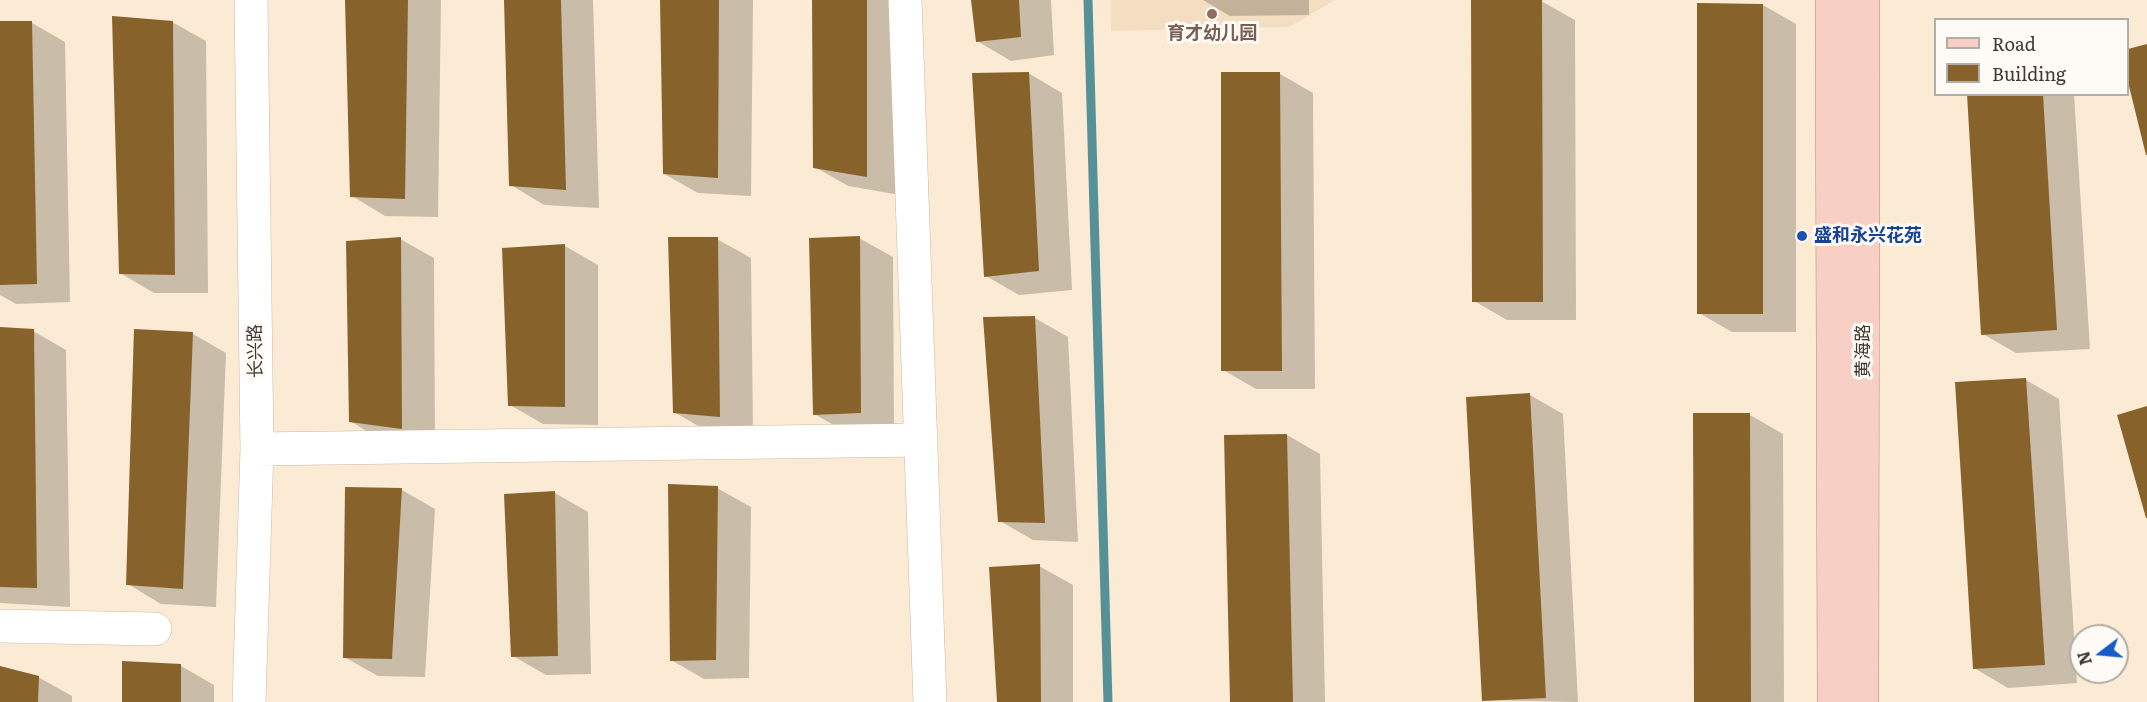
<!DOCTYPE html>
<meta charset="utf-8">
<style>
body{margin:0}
#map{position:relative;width:2147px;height:702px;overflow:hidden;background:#fcebd4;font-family:Literata,serif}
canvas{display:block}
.legend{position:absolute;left:1934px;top:18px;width:195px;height:78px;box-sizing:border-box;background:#fefaf6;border:2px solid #b2ada7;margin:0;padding:8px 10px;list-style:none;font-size:18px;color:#403930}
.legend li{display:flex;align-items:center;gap:12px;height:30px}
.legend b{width:30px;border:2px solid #b2ada7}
.north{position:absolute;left:2069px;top:624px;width:60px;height:60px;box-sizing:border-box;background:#fefaf6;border:2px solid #b2ada7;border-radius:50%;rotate:254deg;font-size:16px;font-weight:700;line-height:24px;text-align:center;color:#403930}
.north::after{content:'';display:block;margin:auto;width:21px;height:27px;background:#165bc6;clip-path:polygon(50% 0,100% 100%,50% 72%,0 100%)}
</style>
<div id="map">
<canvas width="2147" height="702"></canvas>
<ul class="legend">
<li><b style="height:8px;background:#f8cfc4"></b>Road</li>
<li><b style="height:16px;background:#88622b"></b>Building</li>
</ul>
<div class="north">N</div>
</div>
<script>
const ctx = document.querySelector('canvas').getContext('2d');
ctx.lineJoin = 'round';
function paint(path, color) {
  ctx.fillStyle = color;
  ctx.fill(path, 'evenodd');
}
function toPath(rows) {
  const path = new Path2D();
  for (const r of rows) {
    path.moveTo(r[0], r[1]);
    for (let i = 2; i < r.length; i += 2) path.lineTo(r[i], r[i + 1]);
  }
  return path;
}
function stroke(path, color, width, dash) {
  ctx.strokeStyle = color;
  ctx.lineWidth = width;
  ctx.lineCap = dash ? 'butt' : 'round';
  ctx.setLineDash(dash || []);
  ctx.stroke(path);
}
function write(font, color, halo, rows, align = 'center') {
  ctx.font = font + ' Literata,"Noto Sans SC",serif';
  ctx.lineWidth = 6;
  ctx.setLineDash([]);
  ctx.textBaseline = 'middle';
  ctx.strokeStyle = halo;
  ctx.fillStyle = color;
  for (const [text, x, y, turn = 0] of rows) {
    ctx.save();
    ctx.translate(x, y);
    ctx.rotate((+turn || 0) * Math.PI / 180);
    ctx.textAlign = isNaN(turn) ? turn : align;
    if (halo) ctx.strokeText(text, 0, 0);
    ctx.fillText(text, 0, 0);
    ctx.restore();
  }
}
const built = toPath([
 [1111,0,1335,0,1289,27,1111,31]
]);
const shadow = toPath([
 [346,0,441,0,438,217,385,216,352,196],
 [506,0,593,0,599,208,544,205,511,185],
 [662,0,753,0,751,196,698,193,664,174],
 [814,0,900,0,900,195,848,186,815,167],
 [973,0,1051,0,1054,55,1011,61,977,41],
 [1203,0,1309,0,1309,15,1230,16],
 [1541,1,1575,20,1576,320,1507,320,1474,301],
 [1763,5,1796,24,1796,332,1732,332,1699,313],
 [0,22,32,23,65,42,70,302,16,304,0,295],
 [172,22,206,41,208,293,154,293,120,273],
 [1028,73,1062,93,1072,290,1019,295,986,276],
 [1280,74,1313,93,1315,389,1256,389,1223,370],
 [1968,94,2074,94,2090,349,2016,353,1983,334],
 [859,238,893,257,894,432,848,433,814,414],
 [400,239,434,258,435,447,383,441,350,421],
 [717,239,751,258,753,435,707,431,674,412],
 [565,246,598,265,598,425,543,424,510,405],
 [1035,318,1068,337,1078,542,1033,540,1000,521],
 [0,328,33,331,66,350,70,607,0,603],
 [193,334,226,353,216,607,161,604,128,584],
 [2026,380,2059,399,2077,683,2008,688,1974,668],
 [1530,395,1563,414,1578,702,1483,700],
 [1750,415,1783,434,1784,702,1696,702],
 [1287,435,1320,454,1325,702,1231,702],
 [717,488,751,507,749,678,704,679,671,660],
 [402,490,435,509,425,677,378,676,344,657],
 [555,493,588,512,591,674,546,675,513,656],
 [1039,566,1073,585,1073,702,998,702],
 [124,663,181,666,214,685,214,702,124,702],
 [0,668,38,677,72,696,72,702,0,702]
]);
const stream = toPath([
 [1088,0,1108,702]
]);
const building = toPath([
 [345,0,408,0,405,199,350,197],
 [504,0,561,0,566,190,509,186],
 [660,0,719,0,718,178,663,174],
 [812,0,867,0,867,177,813,168],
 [971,0,1019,0,1021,37,976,42],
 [1471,0,1542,0,1543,302,1472,302],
 [1697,3,1763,4,1763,314,1697,314],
 [112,16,173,21,175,275,119,274],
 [0,21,32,21,37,284,0,285],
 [2147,44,2147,155,2146,155,2128,82,2128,49],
 [1029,72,1039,271,984,277,972,73],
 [1221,72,1280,72,1282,371,1221,371],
 [1967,94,2043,94,2057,330,1981,335],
 [860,236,861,413,813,415,809,238],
 [401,237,402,429,349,422,346,241],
 [668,237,718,237,720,417,673,413],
 [565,244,565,407,508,406,502,248],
 [1035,316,1045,523,998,522,983,317],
 [0,327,34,329,37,588,0,587],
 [134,329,193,332,183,589,126,585],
 [2026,378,2045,665,1973,669,1955,382],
 [1530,393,1546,698,1482,701,1466,397],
 [2147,406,2147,518,2146,518,2117,415],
 [1693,413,1750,413,1751,702,1694,702],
 [1287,434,1293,702,1230,702,1224,435],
 [668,484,718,486,716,660,670,661],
 [345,487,402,488,392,659,343,658],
 [555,491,558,656,511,657,504,494],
 [1040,564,1041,702,997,702,989,567],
 [122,661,181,664,181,702,122,702],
 [0,666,39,676,38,702,0,702]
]);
const minor = toPath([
 [905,0,930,702],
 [257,449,921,440],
 [0,626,155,629],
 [249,702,257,449,251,0]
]);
const major = toPath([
 [1832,0,1834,702],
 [1862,702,1863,0]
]);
const markers = [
 [1212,14,6,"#8d6e63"],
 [1802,236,6,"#1a4fb4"]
];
const educationNames = [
 ["育才幼儿园",1212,34]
];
const transitNames = [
 ["盛和永兴花苑",1814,236]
];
const streetNames = [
 ["长兴路",256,351,-91],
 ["黄海路",1864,351,-90]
];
paint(built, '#f4dec1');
paint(shadow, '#0003');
stroke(stream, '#569198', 9);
paint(building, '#88622b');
stroke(minor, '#cab9a4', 34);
stroke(major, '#b58676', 34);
stroke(minor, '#fff', 33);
stroke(major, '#f8cfc4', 33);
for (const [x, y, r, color] of markers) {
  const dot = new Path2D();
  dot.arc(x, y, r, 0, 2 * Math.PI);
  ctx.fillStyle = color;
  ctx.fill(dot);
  stroke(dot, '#fefaf6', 2);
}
write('bold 18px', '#785e54', '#fefaf6', educationNames);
write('bold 18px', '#164399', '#fefaf6', transitNames, 'left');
write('18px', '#403930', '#fefaf6', streetNames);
</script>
